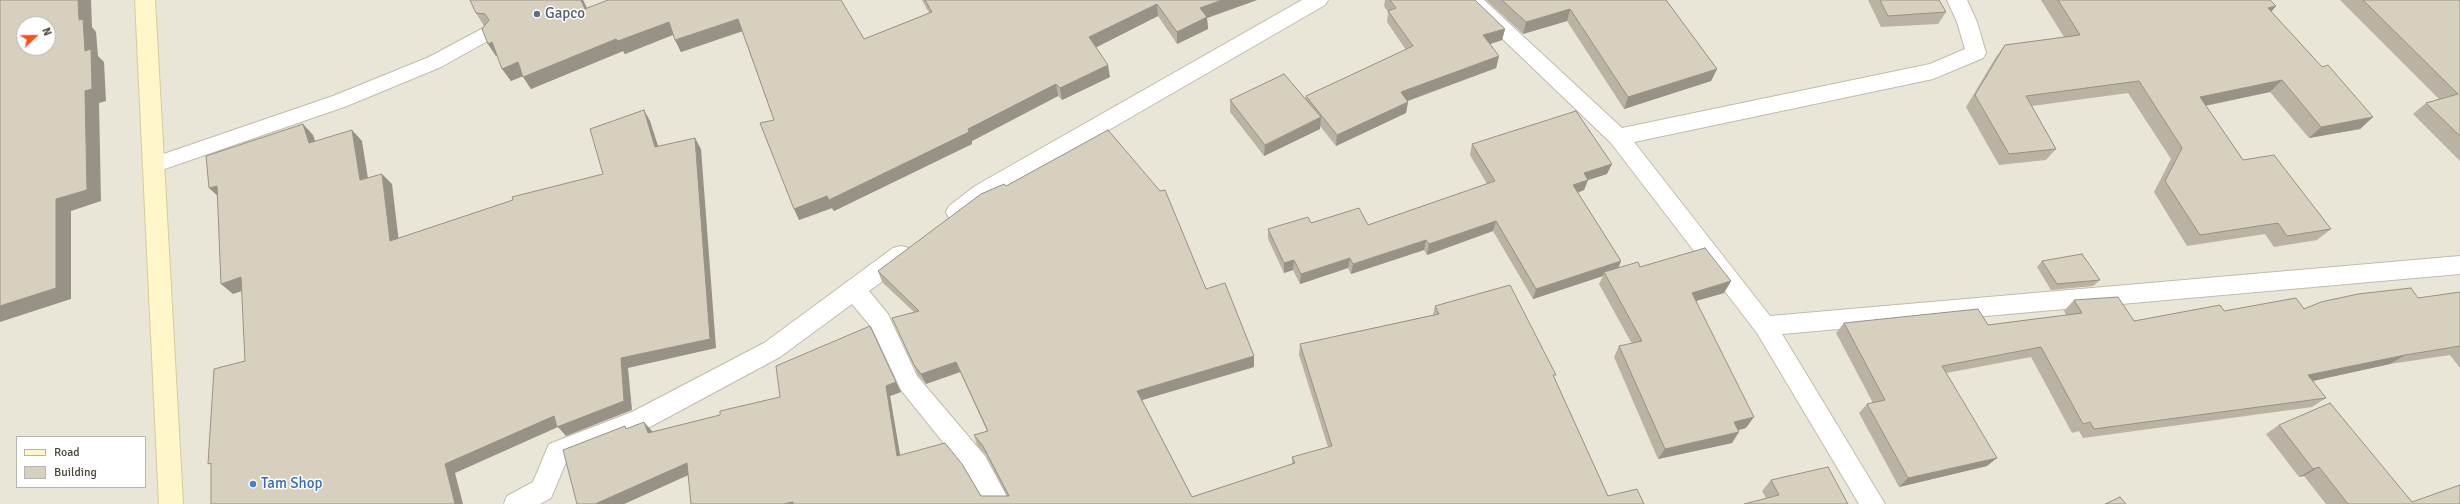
<!DOCTYPE html>
<style>
body{margin:0}
#map{position:relative;width:2460px;height:504px;overflow:hidden;background:#f5f3e9;font-family:Signika,sans-serif}
canvas{display:block}
.legend{position:absolute;left:16px;top:436px;width:130px;height:52px;box-sizing:border-box;background:#fff;border:1px solid #b6b4af;margin:0;padding:5px 7px;list-style:none;font-size:12px;color:#494437}
.legend li{display:flex;align-items:center;gap:8px;height:20px}
.legend b{width:20px;border:1px solid #b6b4af}
.north{position:absolute;left:16px;top:16px;width:40px;height:40px;box-sizing:border-box;background:#fff;border:1px solid #b6b4af;border-radius:50%;rotate:68deg;font-size:11px;font-weight:700;line-height:16px;text-align:center;color:#494437}
.north::after{content:'';display:block;margin:auto;width:14px;height:18px;background:#ff4f16;clip-path:polygon(50% 0,100% 100%,50% 72%,0 100%)}
</style>
<div id="map">
<canvas width="2460" height="504"></canvas>
<ul class="legend">
<li><b style="height:5px;background:#fff7c9"></b>Road</li>
<li><b style="height:11px;background:#d8d0be"></b>Building</li>
</ul>
<div class="north">N</div>
</div>
<script>
const ctx = document.querySelector('canvas').getContext('2d');
ctx.lineJoin = 'round';
function paint(path, color) {
  ctx.fillStyle = color;
  ctx.fill(path, 'evenodd');
}
function toPath(rows) {
  const path = new Path2D();
  for (const r of rows) {
    path.moveTo(r[0], r[1]);
    for (let i = 2; i < r.length; i += 2) path.lineTo(r[i], r[i + 1]);
  }
  return path;
}
function stroke(path, color, width, dash) {
  ctx.strokeStyle = color;
  ctx.lineWidth = width;
  ctx.lineCap = dash ? 'butt' : 'round';
  ctx.setLineDash(dash || []);
  ctx.stroke(path);
}
function write(font, color, halo, rows, align = 'center') {
  ctx.font = font + ' Signika,sans-serif';
  ctx.lineWidth = 3;
  ctx.setLineDash([]);
  ctx.textBaseline = 'middle';
  ctx.strokeStyle = halo;
  ctx.fillStyle = color;
  for (const [text, x, y, turn = 0] of rows) {
    ctx.save();
    ctx.translate(x, y);
    ctx.rotate((+turn || 0) * Math.PI / 180);
    ctx.textAlign = isNaN(turn) ? turn : align;
    if (halo) ctx.strokeText(text, 0, 0);
    ctx.fillText(text, 0, 0);
    ctx.restore();
  }
}
const residential = toPath([
 [0,0,2460,0,2460,504,0,504],
 [24,24,48,24,48,48,24,48],
 [17,437,145,437,145,487,17,487]
]);
const service = toPath([
 [487,26,493,28,496,33,493,38,441,67,347,106,153,173,146,170,143,165,146,160,333,96,429,57,487,26]
]);
const minor = toPath([
 [1302,0,1328,0,1325,5,991,198,965,218,957,221,949,218,946,212,949,206,975,186,1302,0],
 [1462,0,1484,0,1622,128,1930,64,1965,49,1957,22,1947,0,1967,0,1977,22,1986,53,1983,58,1933,79,1634,142,1770,316,2460,256,2460,274,1782,334,1885,504,1859,504,1757,333,1611,143,1462,0],
 [901,246,909,248,912,255,909,262,869,291,888,314,917,376,985,456,1011,504,986,504,967,472,901,390,872,328,852,304,780,357,648,428,567,460,551,498,540,504,504,504,507,496,533,482,549,444,632,412,764,343,893,248,901,246]
]);
const secondary = toPath([
 [135,0,155,0,183,504,159,504,135,0]
]);
const wall = toPath([
 [470,0,583,0,587,8,864,39,929,13,922,0,1257,0,1207,18,1208,29,1177,44,1158,16,1096,47,1110,77,1062,100,1058,96,972,141,972,144,834,211,832,208,799,220,774,120,742,31,681,52,673,35,625,54,623,51,531,89,523,76,511,81,497,56,496,56,488,44,484,26,476,13],
 [1385,0,1475,0,1505,29,1502,40,1490,44,1499,56,1496,68,1408,101,1406,113,1336,146,1320,126,1320,129,1264,156,1230,112,1230,100,1305,99,1306,96,1406,50,1387,22,1388,12,1384,6],
 [1486,0,1666,0,1717,69,1711,81,1624,109,1567,21,1523,34],
 [1868,0,1939,0,1946,12,1938,24,1881,27],
 [2041,0,2270,0,2276,6,2271,12,2322,67,2373,117,2360,129,2309,138,2270,92,2206,106,2243,160,2331,229,2317,240,2274,247,2265,234,2187,246,2154,192,2171,159,2128,93,2032,106,2056,149,2046,160,1999,165,1966,107,1996,57,2005,45,2064,37],
 [2340,0,2460,0,2460,161,2413,114,2426,103,2439,99],
 [1472,144,1607,174,1588,180,1584,190,1578,193,1621,261,1618,268,1640,267,1731,281,1724,293,1696,301,1746,428,1738,430,1732,443,1658,459,1614,357,1619,346,1632,344,1599,284,1603,276,1533,299,1493,231,1427,255,1424,250,1351,274,1348,268,1300,284,1293,270,1284,273,1268,239,1268,229,1311,223,1368,225,1487,184,1470,155],
 [1006,186,1206,289,1254,356,1254,367,1142,400,1192,497,1292,464,1292,457,1328,447,1299,355,1300,344,1433,315,1435,306,1554,378,1608,496,1644,504,691,504,688,475,624,504,628,428,652,431,652,432,896,382,901,392,890,396,900,456,981,496,1007,496,986,455,977,445,974,435,987,431,960,372,926,384,918,375,892,318,914,312,882,282,878,271],
 [2042,261,2100,280,2093,286,2051,290,2037,267],
 [2460,292,2460,368,2450,355,2390,364,2313,381,2326,398,2312,407,2083,438,2079,431,2072,433,2031,357,1946,373,1987,466,1899,487,1859,413,1867,404,1873,403,1836,333,1844,323,1988,325,2066,315,2064,311,2074,300,2134,321,2224,311,2304,309,2418,298],
 [2279,425,2412,502,2460,504,2326,504,2304,476,2299,477,2266,434],
 [1771,480,1848,504,1766,498,1762,491]
]);
const shadedWall = toPath([
 [78,0,91,0,92,27,96,32,98,56,104,62,106,101,99,103,101,201,71,211,71,299,0,322,0,306,56,199,85,51,79,20],
 [581,0,583,0,593,21,585,9],
 [1222,0,1257,0,1207,18,1208,29,1177,44,1177,32,1200,8],
 [1157,4,1158,16,1091,50,1089,37],
 [2276,6,2265,19,2268,8],
 [1570,9,1567,21,1523,34,1526,22],
 [738,19,743,31,681,52,675,40],
 [669,22,675,34,625,54,623,51,531,89,523,77,616,39],
 [1505,29,1502,40,1481,47,1483,35],
 [492,42,500,55,496,56,488,44],
 [1499,56,1496,68,1399,104,1401,92],
 [518,62,526,75,511,81,502,69],
 [1108,65,1110,77,1062,100,1060,88],
 [1717,69,1711,81,1624,109,1628,97],
 [2282,80,2270,92,2188,109,2200,97],
 [1056,84,1058,96,972,141,972,144,834,211,832,208,799,220,794,209,968,129],
 [1408,102,1406,113,1336,146,1337,135],
 [644,110,650,121,662,158,655,147],
 [1321,117,1320,129,1264,156,1265,145],
 [2373,117,2360,129,2309,138,2321,127],
 [303,124,313,135,320,154,309,143],
 [352,130,362,141,370,191,360,180],
 [695,138,701,149,716,348,628,368,632,410,566,436,558,427,455,473,463,504,455,504,445,464,621,358],
 [1612,164,1607,174,1588,180,1584,190,1569,195,1573,185,1584,173],
 [382,174,392,184,400,251,390,241],
 [217,186,221,199,209,188],
 [1496,221,1493,231,1427,255,1429,244],
 [1426,240,1424,250,1351,274,1353,264],
 [1350,258,1348,268,1300,284,1301,274],
 [1294,260,1293,270,1284,273,1284,263],
 [1621,261,1617,271,1604,272,1603,276,1533,299,1536,289],
 [241,277,253,287,233,294,221,284],
 [1731,281,1724,293,1685,304,1692,293],
 [2405,355,2390,364,2294,385,2308,375],
 [1254,356,1254,367,1139,401,1137,391],
 [956,362,960,372,926,384,921,374],
 [896,382,901,392,890,396,902,466,897,456,886,386],
 [1754,417,1746,428,1727,433,1734,422],
 [644,422,652,431,656,443,648,433],
 [1739,432,1732,443,1658,459,1665,449],
 [1997,458,1987,466,1899,487,1908,478],
 [687,463,695,472,624,504,595,504],
 [2319,467,2304,476,2299,477,2313,469],
 [793,502,794,504,783,504]
]);
const building = toPath([
 [0,0,78,0,79,20,83,19,85,51,91,49,92,89,85,91,87,190,56,199,56,288,0,306,0,0],
 [24,24,48,24,48,48,24,48,24,24],
 [470,0,581,0,585,9,608,0,841,0,864,39,932,12,925,0,1222,0,1200,8,1207,17,1177,32,1157,4,1089,37,1108,65,1060,88,1056,84,968,129,969,132,829,200,827,196,794,209,760,123,774,120,738,19,675,40,669,22,618,41,616,39,523,77,518,62,502,69,492,42,488,44,482,29,489,20,485,14,476,13,470,0],
 [1390,0,1475,0,1505,29,1483,35,1499,56,1401,92,1408,102,1337,135,1306,96,1413,46,1388,11,1396,8,1390,0],
 [1502,0,1666,0,1717,69,1628,97,1570,9,1526,22,1502,0],
 [1880,0,1939,0,1946,12,1888,16,1880,0],
 [2058,0,2270,0,2276,6,2268,8,2322,67,2328,65,2373,117,2321,127,2282,80,2200,97,2243,160,2274,155,2331,229,2287,236,2278,223,2200,235,2165,181,2182,148,2139,81,2026,96,2056,149,2009,154,1975,95,2005,45,2080,35,2058,0],
 [2363,0,2460,0,2460,136,2426,103,2458,94,2363,0],
 [1284,74,1321,117,1265,145,1230,100,1284,74],
 [644,110,655,147,695,138,710,339,621,358,624,401,557,427,554,416,445,464,455,504,211,504,211,463,208,464,214,369,245,361,241,277,221,284,217,186,209,188,206,156,303,124,309,143,352,130,360,180,382,174,390,241,513,200,512,197,603,174,590,129,644,110],
 [1576,111,1612,164,1584,173,1588,180,1573,185,1621,261,1536,289,1496,221,1429,244,1426,240,1353,264,1350,258,1301,274,1294,260,1284,263,1268,229,1308,217,1311,223,1359,208,1368,225,1495,181,1472,144,1576,111],
 [1108,130,1160,191,1165,190,1206,289,1225,283,1254,356,1137,391,1192,497,1295,463,1292,457,1332,446,1300,344,1439,314,1435,306,1510,285,1556,375,1553,375,1608,496,1637,489,1644,504,793,504,793,502,783,504,691,504,687,463,595,504,577,504,563,450,625,426,626,429,644,422,648,433,720,415,720,411,780,397,776,366,870,326,896,382,886,386,897,456,945,443,962,464,981,496,1009,496,983,446,974,435,988,431,956,362,921,374,914,365,892,318,919,311,878,271,981,194,1004,184,1006,186,1108,130],
 [1705,248,1731,281,1692,293,1754,417,1734,422,1739,432,1665,449,1619,346,1642,341,1604,272,1638,262,1640,267,1705,248],
 [2082,254,2100,280,2057,284,2042,261,2082,254],
 [2411,288,2418,298,2460,292,2460,346,2405,355,2308,375,2326,398,2094,429,2090,422,2083,424,2041,347,1942,366,1997,458,1908,478,1867,404,1885,400,1844,323,1978,309,1988,325,2082,313,2074,300,2118,297,2134,321,2220,305,2224,311,2296,298,2304,309,2321,302,2358,294,2411,288],
 [2330,403,2412,502,2460,485,2460,504,2348,504,2319,467,2313,469,2279,425,2330,403],
 [1828,467,1848,504,1744,504,1779,495,1771,480,1828,467],
 [2120,497,2126,504,2105,504,2120,497]
]);
const markers = [
 [537,14,4,"#5c6f8a"],
 [253,484,4,"#3f7fe0"]
];
const serviceNames = [
 ["Gapco",545,14]
];
const shopNames = [
 ["Tam Shop",261,484]
];
paint(residential, '#e9e5d7');
stroke(service, '#c1bcab', 2);
stroke(minor, '#c1bcab', 2);
stroke(secondary, '#d7cc97', 2);
paint(service, '#fff');
paint(minor, '#fff');
paint(secondary, '#fff7c9');
paint(wall, '#bab3a3');
paint(shadedWall, '#979285');
paint(building, '#d8d0be');
stroke(building, '#979285', 1);
for (const [x, y, r, color] of markers) {
  const dot = new Path2D();
  dot.arc(x, y, r, 0, 2 * Math.PI);
  ctx.fillStyle = color;
  ctx.fill(dot);
  stroke(dot, '#fff', 1.5);
}
write('15px', '#4e5e75', '#fff', serviceNames, 'left');
write('15px', '#366cbe', '#fff', shopNames, 'left');
</script>
